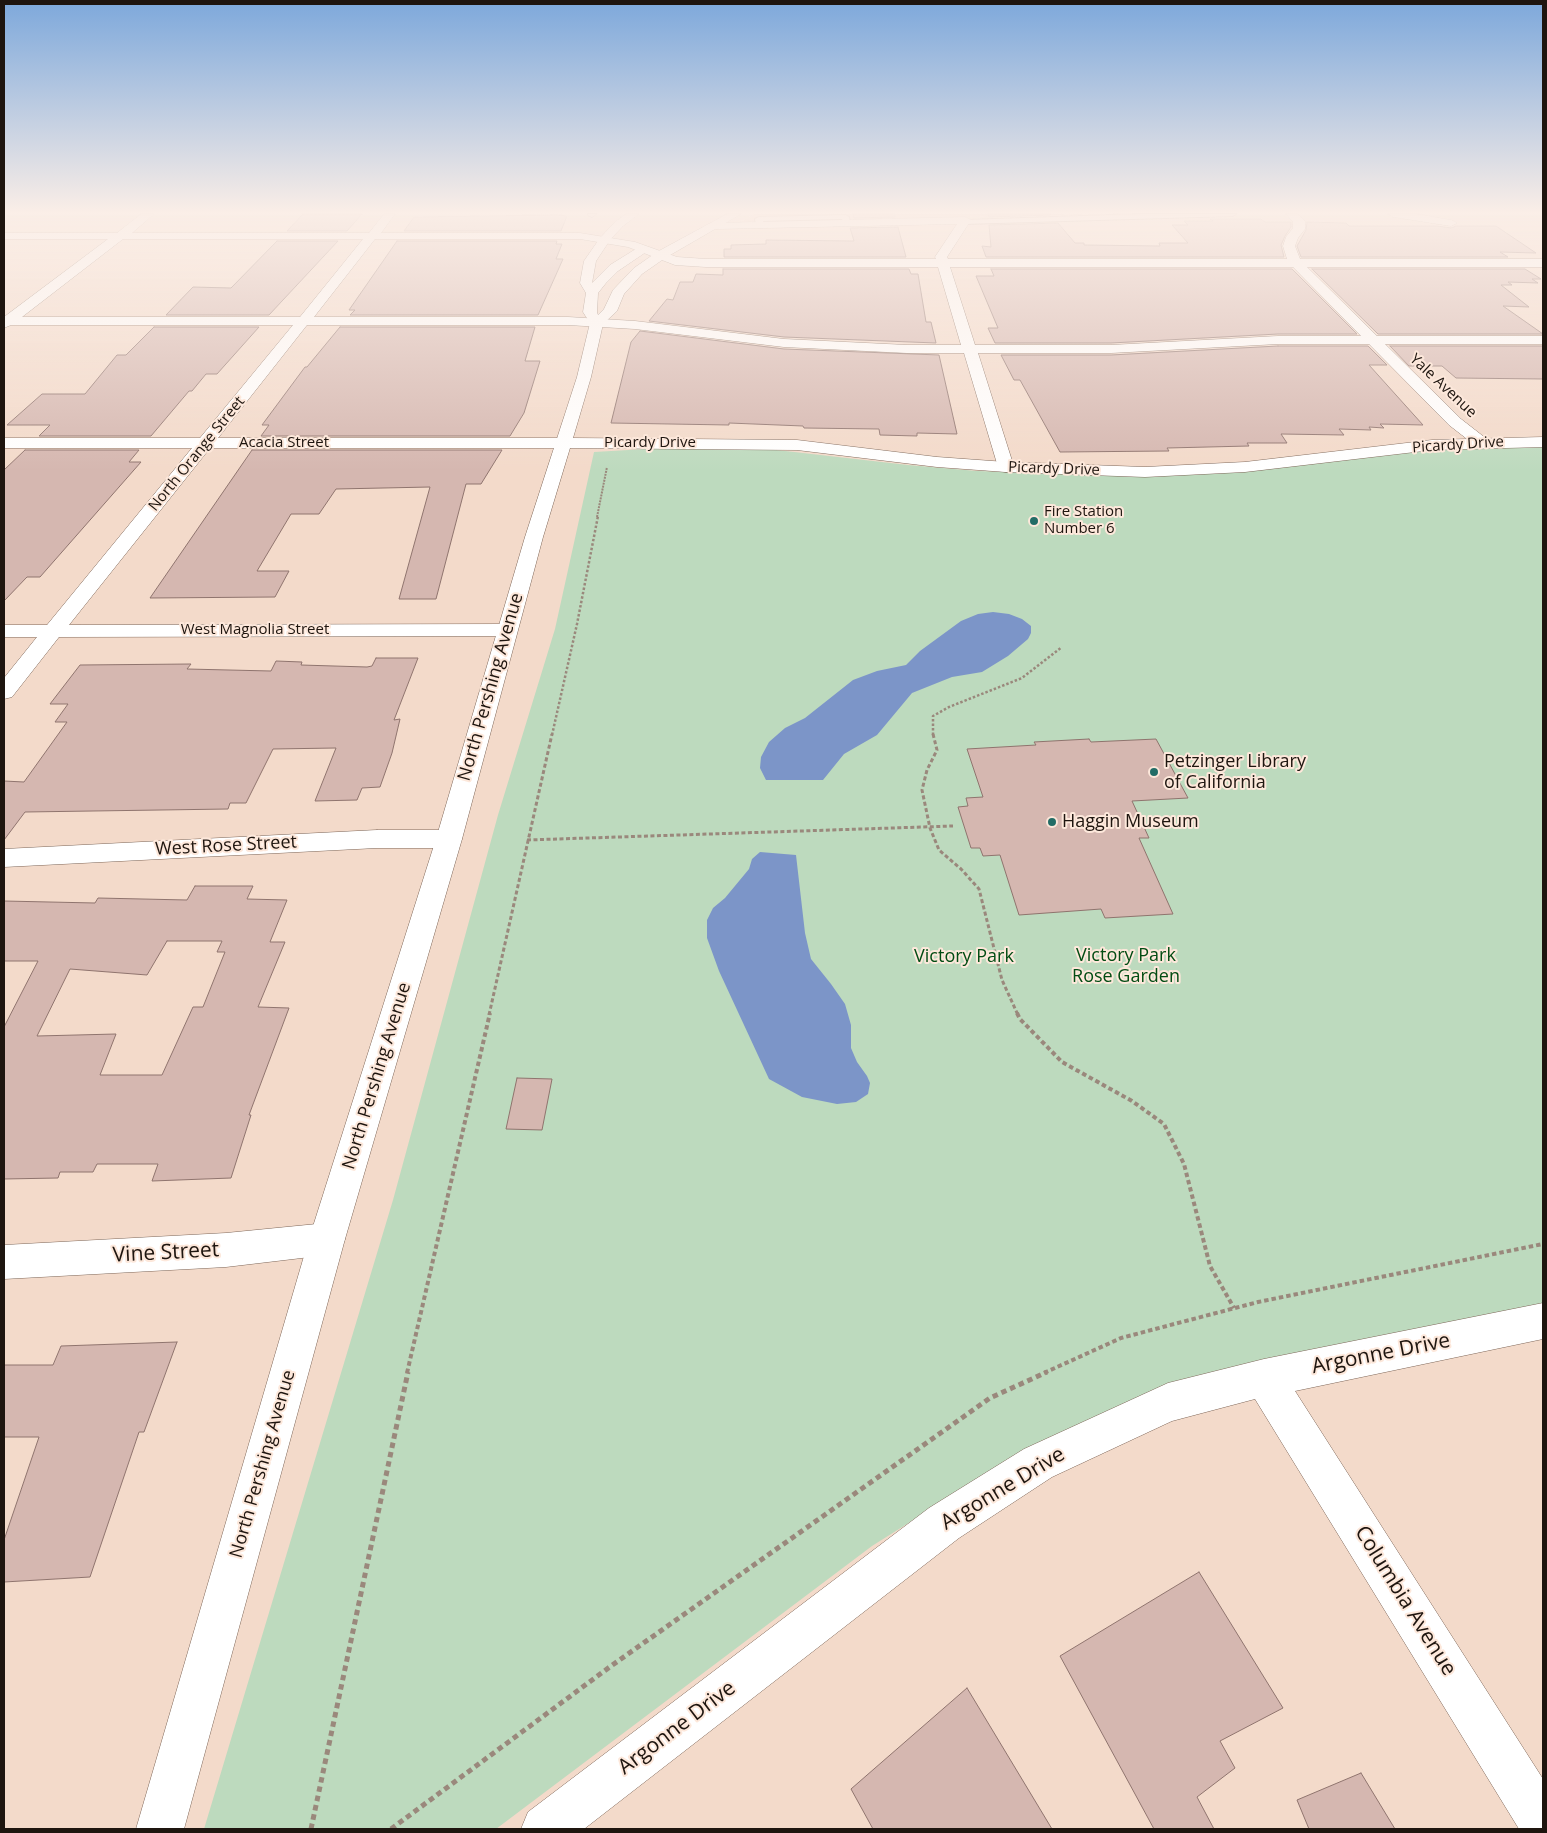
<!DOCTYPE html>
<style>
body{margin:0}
#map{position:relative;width:1547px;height:1833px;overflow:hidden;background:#f3daca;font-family:"Open Sans",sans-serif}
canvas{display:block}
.frame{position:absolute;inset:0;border:5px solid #1e150f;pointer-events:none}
</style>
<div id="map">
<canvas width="1547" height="1833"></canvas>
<div class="frame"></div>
</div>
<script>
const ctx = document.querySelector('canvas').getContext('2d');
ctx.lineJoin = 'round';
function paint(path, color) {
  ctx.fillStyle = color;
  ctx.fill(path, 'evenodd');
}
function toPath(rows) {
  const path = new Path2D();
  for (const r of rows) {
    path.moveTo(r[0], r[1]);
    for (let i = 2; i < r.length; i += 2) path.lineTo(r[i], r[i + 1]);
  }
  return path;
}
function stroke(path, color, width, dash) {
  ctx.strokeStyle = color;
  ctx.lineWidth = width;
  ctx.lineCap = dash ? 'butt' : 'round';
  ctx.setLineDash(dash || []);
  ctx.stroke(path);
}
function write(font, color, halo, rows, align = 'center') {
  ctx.font = font + ' "Open Sans",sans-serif';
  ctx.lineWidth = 4;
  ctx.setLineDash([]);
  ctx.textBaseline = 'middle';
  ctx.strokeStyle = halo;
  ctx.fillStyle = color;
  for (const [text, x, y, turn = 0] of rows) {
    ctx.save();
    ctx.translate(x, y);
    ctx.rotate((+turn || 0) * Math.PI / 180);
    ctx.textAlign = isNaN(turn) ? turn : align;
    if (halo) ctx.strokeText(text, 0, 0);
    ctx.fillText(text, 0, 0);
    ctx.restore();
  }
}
const built = toPath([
 [754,214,1100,214,740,222]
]);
const green = toPath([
 [1499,445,1543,446,1543,1326,1506,1335,1201,1397,969,1485,872,1546,496,1829,204,1829,393,1200,498,815,555,629,594,452,697,446,768,449,908,465,977,471,1117,475,1407,449]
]);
const water = toPath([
 [993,612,1009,614,1022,619,1031,626,1031,633,1028,639,1008,656,982,672,952,677,912,693,877,735,844,754,823,780,766,780,760,768,761,757,769,742,785,728,805,718,853,680,877,671,906,665,920,651,961,621,978,614],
 [760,852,796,855,805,933,811,959,831,984,845,1004,851,1025,851,1048,857,1062,867,1076,870,1083,868,1094,856,1102,837,1104,802,1097,769,1079,719,971,707,938,707,920,713,908,725,898,749,869,752,859]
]);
const building = toPath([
 [303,214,362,214,347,231,287,231,303,214],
 [853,214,895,214,895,217,854,218,853,214],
 [988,214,1051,214,1051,215,989,217,988,214],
 [557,215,567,216,561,231,404,231,414,217,557,215],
 [1210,219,1261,219,1265,222,1291,222,1291,227,1285,236,1281,245,1284,257,986,257,982,246,991,247,989,225,1058,223,1075,243,1084,243,1084,245,1160,246,1159,243,1188,243,1172,225,1188,225,1184,221,1213,221,1210,219],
 [1307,222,1346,223,1349,226,1437,226,1451,228,1456,226,1496,226,1536,253,1500,252,1508,257,1301,257,1297,246,1306,230,1307,222],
 [898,227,906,257,724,257,724,249,731,249,731,245,766,244,766,240,854,241,850,228,898,227],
 [277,241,338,241,269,315,166,315,193,287,231,288,277,241],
 [397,241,557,241,556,244,562,244,556,259,563,259,538,315,350,315,355,310,349,310,397,241],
 [723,269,909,269,911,274,918,274,926,322,931,322,936,343,784,337,649,321,667,299,673,300,680,282,693,282,696,274,723,275,723,269],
 [991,269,1292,269,1357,334,1278,334,1111,343,995,343,988,328,998,328,976,276,994,276,991,269],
 [1312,269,1525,269,1541,279,1532,279,1538,283,1508,282,1512,285,1501,285,1529,307,1503,306,1543,334,1378,334,1312,269],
 [154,327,259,327,217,374,206,374,192,391,189,391,151,436,39,436,50,425,7,425,42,394,85,394,117,355,126,355,154,327],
 [340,327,535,327,525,361,540,361,524,413,510,436,261,436,269,425,262,425,305,367,307,367,340,327],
 [640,331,784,349,939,355,957,434,917,433,917,436,880,435,879,429,804,428,803,426,729,423,729,425,611,423,631,342,640,331],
 [1278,346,1368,346,1387,365,1369,365,1423,425,1380,424,1384,428,1369,427,1371,430,1339,429,1344,435,1281,434,1287,443,1247,443,1249,446,1167,448,1169,451,1060,452,1020,380,1014,380,1001,355,1111,355,1278,346],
 [1390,346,1543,346,1543,379,1456,378,1442,366,1409,366,1390,346],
 [25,450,139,450,129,462,141,462,40,577,27,577,4,601,4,470,25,450],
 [252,450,502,450,481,484,466,484,436,599,399,599,430,487,336,489,319,514,291,514,257,571,289,571,275,597,150,598,252,450],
 [376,658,418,658,394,720,400,719,392,753,380,787,362,788,357,800,315,801,336,748,273,749,246,803,230,803,228,809,25,812,4,840,4,781,24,782,67,722,55,722,68,704,50,704,80,665,191,664,187,669,271,671,276,661,302,662,301,665,367,667,372,666,376,658],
 [1089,739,1091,742,1156,739,1188,798,1132,801,1149,838,1139,838,1173,914,1105,918,1101,909,1019,915,1000,855,983,856,980,848,971,848,958,807,968,806,966,798,983,797,967,749,1036,745,1034,742,1089,739],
 [195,886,253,886,247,899,287,900,270,942,285,942,258,1007,289,1008,249,1115,251,1115,231,1178,152,1181,158,1164,97,1164,93,1172,60,1172,58,1178,4,1179,4,1027,38,961,4,961,4,901,95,903,98,898,187,900,195,886],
 [167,941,222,941,217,952,225,952,203,1007,193,1007,162,1075,100,1075,116,1034,37,1036,70,969,147,975,167,941],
 [517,1078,552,1079,542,1130,506,1129,517,1078],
 [177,1342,144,1432,139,1432,90,1577,4,1582,4,1540,39,1437,4,1437,4,1365,53,1365,61,1346,177,1342],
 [1199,1572,1283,1708,1220,1741,1235,1768,1197,1797,1214,1829,1154,1829,1060,1656,1199,1572],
 [967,1688,1052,1829,873,1829,851,1789,967,1688],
 [1361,1773,1395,1829,1309,1829,1297,1800,1361,1773]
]);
const pathFar4 = toPath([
 [597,517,607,467]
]);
const pathFar3 = toPath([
 [552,735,577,624,598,516],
 [933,735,933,716,949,707,1022,678,1062,647]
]);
const pathFar2 = toPath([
 [933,734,937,750,927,770,922,790,930,828,939,850,961,869,979,889,1002,980,1018,1015],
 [527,840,953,826],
 [489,1015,552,734]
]);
const pathFar1 = toPath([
 [1017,1013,1020,1019,1062,1062,1132,1101,1164,1124,1184,1164,1210,1266,1234,1308],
 [407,1373,490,1013],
 [1044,1373,1121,1338,1258,1302,1543,1244]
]);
const path = toPath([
 [311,1829,408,1372],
 [391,1829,611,1666,990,1398,1047,1372]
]);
const lane = toPath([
 [596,214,592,217,588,215,588,214,596,214],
 [1142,214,1236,214,1233,216,964,224,960,222,964,220,1142,214],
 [845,215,849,217,850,224,844,224,842,219,763,221,764,225,760,227,756,225,755,219,759,217,845,215]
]);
const street = toPath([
 [141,214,154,214,132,233,369,233,384,214,395,214,381,233,580,233,635,242,677,257,706,259,936,259,935,257,957,224,716,229,710,226,716,223,965,217,971,220,947,257,948,259,1287,259,1283,246,1286,237,1293,228,1293,222,1286,214,1298,214,1305,221,1305,229,1298,238,1295,246,1300,259,1543,259,1543,267,1307,267,1377,336,1543,336,1543,344,1385,344,1461,419,1488,440,1490,443,1488,446,1482,448,1476,446,1449,425,1369,344,1278,344,1111,353,978,353,1014,467,1012,471,1006,472,1000,471,998,467,964,353,907,353,784,347,635,329,568,325,307,325,218,438,564,438,570,440,572,443,570,446,564,448,210,448,69,625,507,624,514,626,517,630,514,634,507,636,59,637,12,697,4,699,4,678,37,637,4,637,4,625,47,625,192,448,4,448,4,438,200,438,293,325,11,325,4,328,4,317,108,239,4,239,4,233,117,233,141,214],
 [123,239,363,239,300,317,22,317,123,239],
 [375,239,580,239,628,247,675,265,706,267,938,267,961,345,907,345,784,339,635,321,568,317,314,317,375,239],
 [950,267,1293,267,1361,336,1278,336,1111,345,975,345,950,267],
 [1388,214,1417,214,1451,220,1457,223,1451,226,1393,217,1388,214],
 [377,830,449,830,458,833,462,839,458,845,449,848,377,848,4,867,4,849,377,830],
 [327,1223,339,1227,345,1239,339,1251,327,1255,226,1267,4,1279,4,1245,226,1233,327,1223],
 [1543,1303,1543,1339,1295,1391,1543,1779,1543,1829,1519,1829,1255,1399,1172,1421,1052,1477,959,1538,584,1829,521,1829,528,1812,929,1508,1024,1449,1168,1383,1264,1359,1543,1303]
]);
const secondary = toPath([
 [727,214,741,214,665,258,642,274,624,294,617,311,603,324,591,377,573,438,797,440,937,457,1006,462,1145,467,1245,462,1432,440,1543,437,1543,447,1432,450,1245,472,1145,477,1006,472,937,467,797,450,570,448,543,537,462,839,345,1239,184,1829,136,1829,309,1239,436,839,525,537,577,377,590,323,583,312,586,293,580,283,584,261,600,238,608,238,610,240,596,261,592,283,610,265,639,247,643,246,649,250,618,271,606,283,598,293,597,312,598,315,604,309,613,290,634,268,657,252,727,214]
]);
const highway = toPath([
 [626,214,639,214,623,226,608,242,600,242,598,240,600,238,615,222,626,214]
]);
const markers = [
 [1034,521,5,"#226c66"],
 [1154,772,5,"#226c66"],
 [1052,822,5,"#226c66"]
];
const farStreetnames = [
 ["Yale Avenue",1443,386,43],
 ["Acacia Street",284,443],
 ["Picardy Drive",650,443],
 ["Picardy Drive",1458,445,-4],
 ["North Orange Street",197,454,-51],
 ["Picardy Drive",1054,469,2],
 ["West Magnolia Street",255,630]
];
const farPoinames = [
 ["Fire Station",1044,512],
 ["Number 6",1044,529]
];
const streetNames = [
 ["North Pershing Avenue",491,687,-74],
 ["West Rose Street",226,846,-3],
 ["North Pershing Avenue",377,1076,-73],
 ["North Pershing Avenue",263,1464,-74]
];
const poiNames = [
 ["Petzinger Library",1164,762],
 ["of California",1164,783],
 ["Haggin Museum",1062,822]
];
const parkNames = [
 ["Victory Park",1126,956],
 ["Rose Garden",1126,977],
 ["Victory Park",964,957]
];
const nearStreetnames = [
 ["Vine Street",166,1253,-3],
 ["Argonne Drive",1381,1354,-11],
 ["Argonne Drive",1003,1489,-31],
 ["Columbia Avenue",1405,1601,58],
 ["Argonne Drive",677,1728,-37]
];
paint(built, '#efceba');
paint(green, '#bddabe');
paint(water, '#7c95c8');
paint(building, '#d5b7b0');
stroke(building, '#8f746e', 1);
stroke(lane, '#7e6759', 2);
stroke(street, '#7e6759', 1);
stroke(secondary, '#7e6759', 1);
stroke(highway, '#7e6759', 1);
stroke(pathFar4, '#9a887c', 2, [2, 1]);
stroke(pathFar3, '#9a887c', 2.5, [2.5, 2]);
stroke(pathFar2, '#9a887c', 3, [4, 2.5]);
stroke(pathFar1, '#9a887c', 4, [4.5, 3]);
stroke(path, '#9a887c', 5, [5.5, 4]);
paint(lane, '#fff');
paint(street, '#fff');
paint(secondary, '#fff');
paint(highway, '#fff');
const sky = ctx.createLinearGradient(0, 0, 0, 471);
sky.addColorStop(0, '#7da8db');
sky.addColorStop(0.45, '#faeee7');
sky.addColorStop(1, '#faeee700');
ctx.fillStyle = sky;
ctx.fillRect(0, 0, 1547, 471);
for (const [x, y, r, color] of markers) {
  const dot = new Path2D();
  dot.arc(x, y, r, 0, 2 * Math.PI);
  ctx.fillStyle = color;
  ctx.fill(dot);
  stroke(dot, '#fde8db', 2);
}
write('15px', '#1e150f', '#fde8db', farStreetnames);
write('15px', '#1e150f', '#fde8db', farPoinames, 'left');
write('18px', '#1e150f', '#fde8db', streetNames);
write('18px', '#1e150f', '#fde8db', poiNames, 'left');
write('18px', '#024c13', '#fde8db', parkNames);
write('21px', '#1e150f', '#fde8db', nearStreetnames);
</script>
